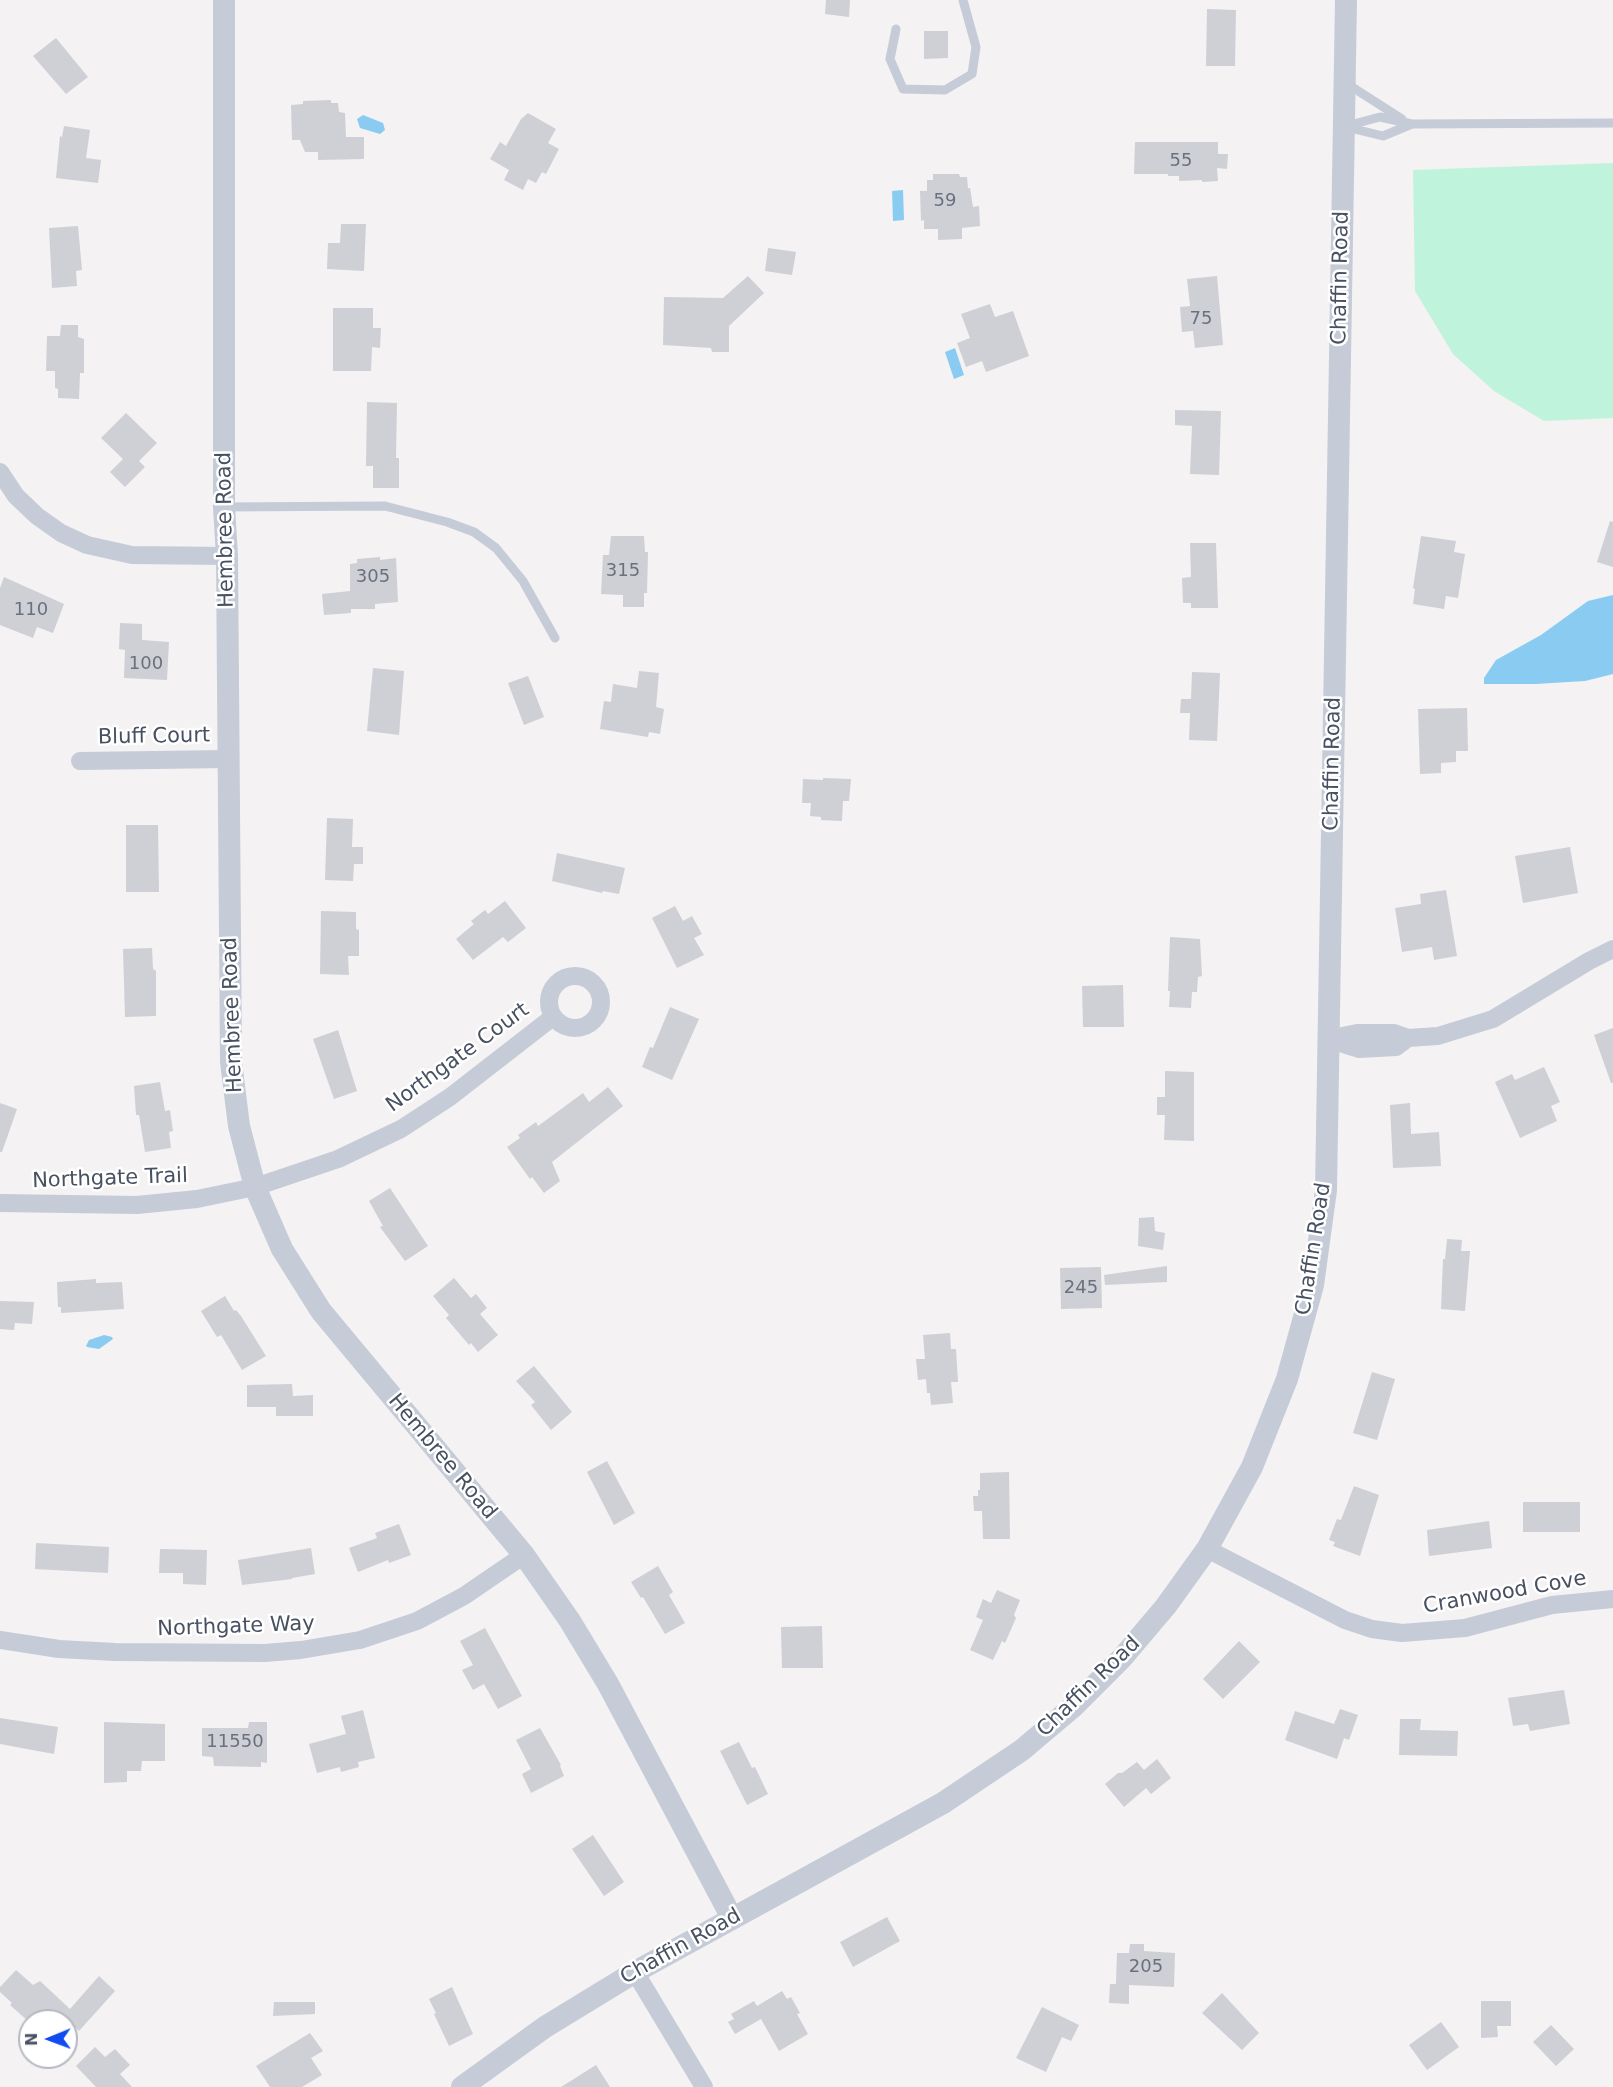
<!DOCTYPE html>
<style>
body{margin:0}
#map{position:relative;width:1613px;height:2087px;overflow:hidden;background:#f4f2f2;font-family:"DejaVu Sans",sans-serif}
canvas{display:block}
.north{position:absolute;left:18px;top:2009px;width:60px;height:60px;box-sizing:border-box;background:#fff;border:2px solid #b6b9c0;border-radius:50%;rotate:269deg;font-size:16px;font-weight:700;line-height:24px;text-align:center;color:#485161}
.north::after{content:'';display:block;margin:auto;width:21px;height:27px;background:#104cf0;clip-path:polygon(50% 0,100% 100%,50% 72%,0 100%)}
</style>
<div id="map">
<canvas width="1613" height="2087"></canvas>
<div class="north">N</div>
</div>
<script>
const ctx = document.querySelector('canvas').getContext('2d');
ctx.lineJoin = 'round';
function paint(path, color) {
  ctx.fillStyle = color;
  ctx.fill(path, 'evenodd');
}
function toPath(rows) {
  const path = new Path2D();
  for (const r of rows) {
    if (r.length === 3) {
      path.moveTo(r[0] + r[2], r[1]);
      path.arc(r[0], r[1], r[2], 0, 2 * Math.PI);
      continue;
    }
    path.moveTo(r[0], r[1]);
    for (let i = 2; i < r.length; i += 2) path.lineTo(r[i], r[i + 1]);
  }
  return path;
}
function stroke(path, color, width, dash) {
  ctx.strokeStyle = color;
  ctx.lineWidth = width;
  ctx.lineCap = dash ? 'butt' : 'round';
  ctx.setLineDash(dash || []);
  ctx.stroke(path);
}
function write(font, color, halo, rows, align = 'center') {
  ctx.font = font + ' "DejaVu Sans",sans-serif';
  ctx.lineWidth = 5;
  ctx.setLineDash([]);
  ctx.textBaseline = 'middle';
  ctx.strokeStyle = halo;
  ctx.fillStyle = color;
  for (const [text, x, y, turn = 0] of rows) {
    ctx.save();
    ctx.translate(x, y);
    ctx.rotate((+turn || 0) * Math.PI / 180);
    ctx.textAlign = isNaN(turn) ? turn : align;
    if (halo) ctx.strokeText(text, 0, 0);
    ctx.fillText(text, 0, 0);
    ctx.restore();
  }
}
const green = toPath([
 [1613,163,1613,418,1544,421,1494,391,1453,354,1415,291,1413,170]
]);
const water = toPath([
 [363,115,383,123,385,130,380,134,360,128,357,119],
 [903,190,904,220,893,221,892,191],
 [955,348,964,375,954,379,945,352],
 [1613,595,1613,674,1585,681,1535,684,1484,684,1484,678,1496,660,1541,635,1588,601],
 [104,1335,112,1337,113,1339,99,1349,87,1347,86,1346,89,1340]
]);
const building = toPath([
 [826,0,850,0,849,17,825,14],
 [1207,9,1236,10,1235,66,1206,66],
 [924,31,948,31,948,58,924,59],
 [56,38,88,77,66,94,33,56],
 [331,100,331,103,338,103,339,112,345,113,346,137,364,137,364,159,318,160,318,152,305,152,300,140,292,140,291,105,303,104,303,101],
 [528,113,556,129,548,143,559,149,546,174,542,172,536,183,528,179,523,190,504,180,509,170,490,159,500,142,506,146,521,119],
 [64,126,90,130,86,158,101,160,98,183,56,178,60,136,62,137],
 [1135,142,1218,142,1218,154,1228,154,1227,169,1217,168,1218,181,1202,182,1202,180,1179,181,1179,176,1168,176,1168,174,1134,174],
 [933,174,959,174,960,177,967,177,968,188,970,188,973,207,979,206,980,226,962,228,962,239,938,240,938,229,924,229,924,220,921,221,920,191,927,191,927,180,933,180],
 [341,224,366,224,364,271,327,269,328,243,340,243],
 [78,226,82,270,76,271,77,286,52,288,49,228],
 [768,248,796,252,792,275,765,271],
 [748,276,764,293,729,326,729,352,712,352,711,348,663,345,664,297,723,298],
 [1217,276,1223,345,1195,348,1193,331,1182,332,1180,307,1190,306,1187,279],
 [990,304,995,317,1013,311,1029,356,986,372,982,361,966,367,957,343,970,338,961,314],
 [333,308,373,308,373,328,381,328,380,348,372,347,371,371,333,371],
 [61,325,78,325,78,337,84,339,84,373,80,373,79,399,58,398,58,389,55,388,55,371,46,371,47,336,60,336],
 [367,402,397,403,396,458,399,458,399,488,373,488,373,466,366,466],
 [1175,410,1221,411,1219,475,1190,474,1192,426,1175,425],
 [126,413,157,443,139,461,145,467,125,487,110,472,123,459,101,438],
 [1610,521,1613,522,1613,567,1597,562],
 [611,536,644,536,645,552,648,552,647,593,644,593,644,607,623,607,623,595,601,594,603,555,609,555],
 [1421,536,1456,541,1454,552,1465,554,1458,598,1446,596,1444,609,1413,604,1415,589,1413,588],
 [1190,543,1216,543,1218,608,1191,608,1191,603,1183,603,1182,578,1191,577],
 [380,557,380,560,396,558,398,602,375,604,375,609,351,609,351,613,324,615,322,594,350,591,350,564,357,563,357,559],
 [4,577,64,604,53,633,37,627,33,638,0,625,0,588],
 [120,623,142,624,142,640,169,642,167,680,124,678,125,650,119,649],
 [373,668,404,671,399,735,367,731],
 [639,671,659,673,656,707,664,709,660,734,649,732,648,737,600,729,604,701,611,702,613,684,637,688],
 [1192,672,1220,673,1217,741,1189,740,1190,713,1180,713,1181,699,1191,699],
 [528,676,544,717,524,725,508,683],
 [1467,708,1468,751,1456,751,1456,762,1441,763,1441,773,1420,774,1418,709],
 [823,778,851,779,849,801,843,801,842,821,821,820,821,817,810,816,811,803,802,803,803,779,823,780],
 [327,818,353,819,352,847,363,847,363,864,354,864,353,881,325,880],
 [126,825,158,825,159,892,126,892],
 [1570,847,1578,893,1523,903,1515,856],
 [557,853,625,868,619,894,603,891,602,893,552,881],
 [1446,890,1457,956,1434,960,1432,947,1402,952,1395,908,1421,904,1420,894],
 [505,901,526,928,508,942,503,937,473,960,456,939,474,924,471,921,485,910,488,914],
 [675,906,683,921,692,916,702,934,694,938,704,955,677,968,652,918],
 [321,911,356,912,356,929,359,930,359,956,348,956,349,975,320,974],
 [1170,937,1200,939,1202,976,1198,977,1197,992,1192,992,1191,1008,1169,1007,1170,991,1168,991],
 [152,948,153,969,156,971,156,1016,125,1017,123,949],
 [1123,985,1124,1027,1083,1027,1082,986],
 [670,1007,699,1019,672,1080,642,1067,650,1047,653,1048],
 [1613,1028,1613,1083,1611,1083,1594,1035],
 [338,1030,357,1091,334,1099,313,1039],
 [1544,1067,1560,1102,1551,1106,1557,1121,1520,1138,1495,1082,1512,1074,1515,1080],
 [1165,1071,1194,1072,1194,1141,1164,1140,1165,1115,1157,1115,1157,1097,1165,1097],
 [160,1082,165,1111,170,1110,173,1131,169,1132,171,1148,145,1152,139,1115,136,1115,134,1086],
 [608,1087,623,1106,552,1162,560,1181,544,1193,532,1177,530,1179,507,1147,520,1138,518,1135,536,1122,538,1126,583,1093,589,1102],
 [0,1103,17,1109,2,1152,0,1152],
 [1410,1103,1411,1134,1439,1132,1441,1166,1393,1168,1390,1105],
 [390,1188,428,1246,405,1261,380,1227,383,1226,369,1201],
 [1154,1217,1155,1231,1165,1233,1163,1250,1138,1246,1139,1218],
 [1447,1239,1462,1240,1461,1251,1470,1251,1465,1311,1441,1309,1443,1259,1445,1259],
 [1167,1266,1167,1282,1105,1285,1104,1275],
 [1101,1267,1102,1308,1061,1309,1060,1268],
 [454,1278,471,1298,476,1294,487,1308,480,1314,498,1335,478,1352,471,1343,469,1345,446,1318,449,1315,433,1296],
 [96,1279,96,1283,122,1282,124,1309,61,1313,61,1307,58,1307,57,1282],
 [225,1296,234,1311,236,1310,241,1316,266,1356,242,1370,221,1335,217,1337,201,1311],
 [0,1301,34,1302,32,1324,15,1323,14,1330,0,1329],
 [950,1333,951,1349,956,1349,958,1382,951,1382,953,1403,931,1405,930,1393,927,1393,926,1379,918,1380,916,1359,925,1359,923,1335],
 [534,1366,572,1412,551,1430,531,1405,535,1402,516,1381],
 [1372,1372,1395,1379,1377,1440,1353,1433],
 [292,1384,293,1396,313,1395,313,1416,276,1416,276,1407,247,1407,247,1385],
 [607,1461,635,1513,614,1525,587,1472],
 [1009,1472,1010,1539,983,1539,982,1511,974,1511,973,1496,978,1496,978,1490,980,1490,980,1473],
 [1354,1486,1379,1495,1360,1556,1333,1546,1335,1542,1329,1540,1337,1519,1341,1520],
 [1523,1502,1580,1502,1580,1532,1523,1532],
 [1489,1521,1492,1548,1429,1556,1427,1530],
 [399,1524,411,1555,389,1563,388,1560,358,1572,349,1548,377,1538,375,1533],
 [36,1543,109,1547,108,1573,35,1569],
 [311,1548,315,1574,292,1578,292,1579,242,1585,238,1560],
 [160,1549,207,1550,206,1585,183,1584,183,1573,159,1573],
 [658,1566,673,1592,669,1595,685,1623,665,1634,643,1597,641,1598,631,1582],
 [997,1590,1020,1600,1014,1615,1016,1618,1005,1643,1002,1641,993,1660,970,1650,983,1620,976,1617,983,1599,991,1603],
 [822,1626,823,1668,782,1668,781,1627],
 [485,1628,522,1696,498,1709,484,1684,473,1690,462,1670,473,1665,460,1641],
 [1239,1641,1260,1662,1223,1699,1203,1679],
 [1564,1690,1570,1724,1530,1731,1528,1724,1513,1726,1508,1698],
 [1340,1709,1358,1715,1349,1740,1344,1738,1337,1759,1285,1740,1295,1711,1334,1724],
 [363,1710,375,1758,358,1762,359,1767,341,1772,340,1767,317,1773,309,1744,346,1734,341,1716],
 [0,1718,58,1727,54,1754,0,1744],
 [1400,1719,1421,1719,1420,1730,1458,1731,1457,1756,1399,1755],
 [104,1722,165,1724,165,1761,142,1761,141,1771,127,1771,127,1782,104,1783],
 [249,1722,267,1722,267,1763,261,1762,261,1767,214,1766,213,1757,202,1756,202,1728,248,1728],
 [540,1728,561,1765,560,1766,564,1776,531,1793,522,1774,531,1769,516,1740],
 [739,1742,752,1768,755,1767,768,1794,747,1805,720,1751],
 [1157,1759,1171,1778,1151,1794,1146,1788,1124,1807,1105,1784,1118,1773,1122,1773,1137,1762,1144,1770],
 [593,1835,624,1882,604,1896,572,1849],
 [887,1917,900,1941,853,1967,840,1942],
 [1130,1944,1144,1944,1144,1951,1175,1953,1174,1987,1129,1985,1129,2004,1109,2003,1110,1984,1116,1984,1117,1953,1129,1953],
 [16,1970,33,1985,40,1981,70,2009,99,1976,115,1991,79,2031,69,2021,28,2021,10,2005,12,2003,0,1992,0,1987],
 [452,1987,473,2034,449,2046,434,2014,436,2013,429,1999],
 [782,1991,787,1999,791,1997,800,2013,797,2014,808,2034,779,2051,761,2019,735,2034,728,2022,734,2019,731,2014,754,2001,757,2006],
 [1222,1993,1259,2033,1242,2050,1202,2013],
 [1481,2001,1511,2001,1511,2026,1497,2026,1498,2037,1481,2038],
 [274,2002,315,2002,315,2014,273,2016],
 [1042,2007,1079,2025,1071,2041,1062,2037,1046,2072,1016,2058],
 [1441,2022,1459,2047,1427,2070,1409,2045],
 [1551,2025,1574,2049,1556,2066,1533,2042],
 [310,2033,323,2051,311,2058,322,2075,302,2087,270,2087,256,2066],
 [95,2047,105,2057,115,2049,130,2065,120,2074,132,2087,96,2087,76,2066],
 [596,2065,610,2087,561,2087]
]);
const service = toPath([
 [896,29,890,59,903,89,945,90,972,74,976,47,963,0],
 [1349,80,1352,87,1402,119],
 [1346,126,1380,117,1412,124,1613,123],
 [1346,127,1383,136,1412,124],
 [224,507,385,506,447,522,474,532,496,548,523,581,555,638]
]);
const minor = toPath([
 [0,472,16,496,37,516,61,533,87,545,132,555,227,556],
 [80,761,228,759],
 [575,1002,26],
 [1328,1039,1357,1033,1394,1033,1408,1038,1438,1036,1493,1019,1589,961,1613,949],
 [1330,1040,1359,1049,1396,1047,1408,1038],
 [0,1203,137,1205,197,1199,255,1187,338,1159,401,1129,450,1097,553,1017],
 [1207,1549,1345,1620,1372,1629,1402,1633,1465,1628,1552,1605,1613,1599],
 [0,1640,59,1649,115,1652,265,1653,301,1650,360,1640,417,1621,464,1596,524,1555],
 [635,1972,704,2087]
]);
const tertiary = toPath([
 [224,0,224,507,227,556,231,1062,239,1126,255,1187,282,1249,321,1311,524,1555,570,1621,608,1684,732,1918],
 [462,2087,545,2027,635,1972,943,1803,1022,1750,1074,1706,1122,1658,1166,1606,1207,1549,1252,1467,1287,1379,1305,1314,1313,1285,1326,1190,1346,0]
]);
const numberNames = [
 ["55",1181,161],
 ["59",945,201],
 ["75",1201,319],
 ["315",623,571],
 ["305",373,577],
 ["110",31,610],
 ["100",146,664],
 ["245",1081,1288],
 ["11550",235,1742],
 ["205",1146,1967]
];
const streetNames = [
 ["Chaffin Road",1341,278,-89],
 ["Hembree Road",226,530,-91],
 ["Bluff Court",154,737,-1],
 ["Chaffin Road",1333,764,-89],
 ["Hembree Road",233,1015,-92],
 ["Northgate Court",458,1058,-36],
 ["Northgate Trail",110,1179,-2],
 ["Chaffin Road",1314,1249,-81],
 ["Hembree Road",442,1457,50],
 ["Cranwood Cove",1505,1593,-10],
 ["Northgate Way",236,1627,-2],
 ["Chaffin Road",1089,1687,-44],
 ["Chaffin Road",681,1947,-29]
];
paint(green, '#bff3dc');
paint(water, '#8acbf2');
paint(building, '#ced0d6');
stroke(service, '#c5cbd7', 9);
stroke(minor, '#c5cbd7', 18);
stroke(tertiary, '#c5cbd7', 22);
write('18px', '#6a717e', null, numberNames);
write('21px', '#485161', '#fff', streetNames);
</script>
